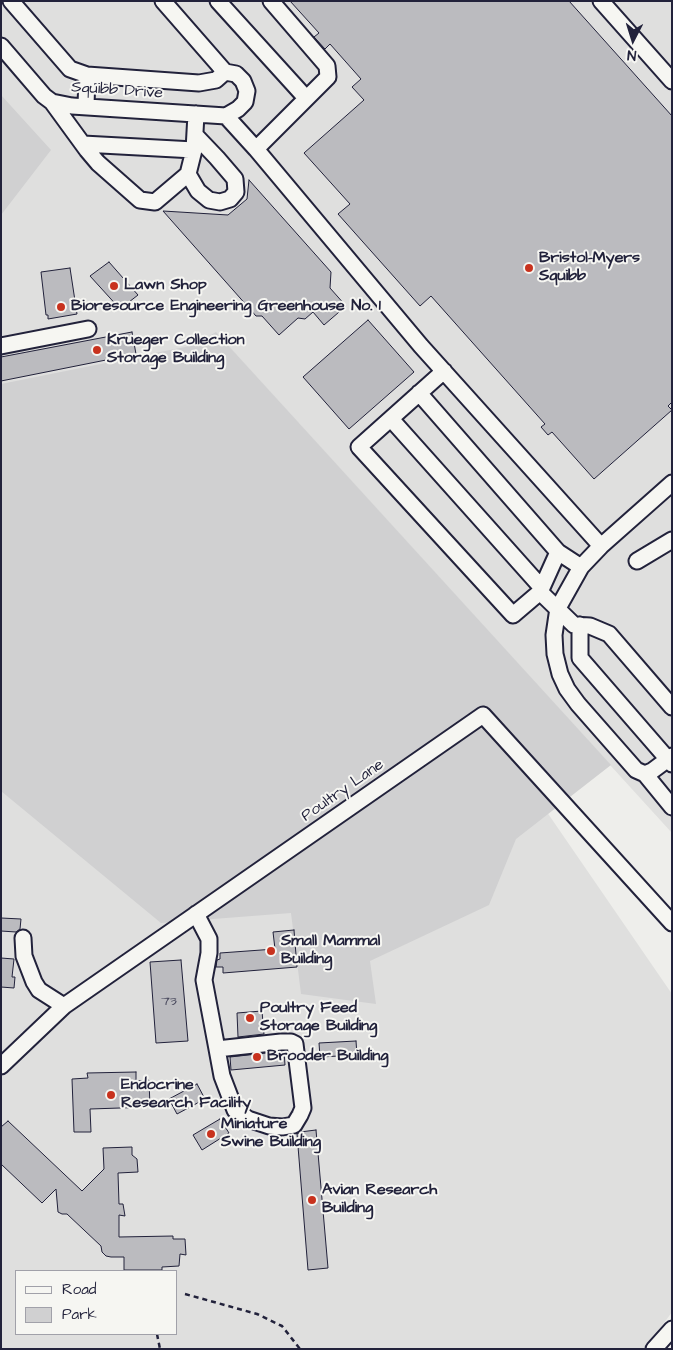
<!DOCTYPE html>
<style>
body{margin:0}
#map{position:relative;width:673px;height:1350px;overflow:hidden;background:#eeeeeb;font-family:"Architects Daughter",sans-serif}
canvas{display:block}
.frame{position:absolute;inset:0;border:2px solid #22223b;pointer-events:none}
.legend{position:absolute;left:15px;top:1270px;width:162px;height:65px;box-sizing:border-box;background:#f6f6f2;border:1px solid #a1a1a9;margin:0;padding:6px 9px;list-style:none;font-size:15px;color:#22223b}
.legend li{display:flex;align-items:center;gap:10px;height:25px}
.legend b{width:25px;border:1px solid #a1a1a9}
.north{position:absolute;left:608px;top:15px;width:50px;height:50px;-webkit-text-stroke:4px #f6f6f2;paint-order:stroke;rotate:185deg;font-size:14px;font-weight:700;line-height:20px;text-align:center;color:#22223b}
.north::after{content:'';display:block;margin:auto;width:18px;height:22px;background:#22223b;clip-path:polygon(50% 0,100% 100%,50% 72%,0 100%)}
</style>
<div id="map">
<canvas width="673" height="1350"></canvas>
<div class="frame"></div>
<ul class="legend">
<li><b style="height:6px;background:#f6f6f2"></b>Road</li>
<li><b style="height:14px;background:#d0d0d1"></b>Park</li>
</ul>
<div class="north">N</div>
</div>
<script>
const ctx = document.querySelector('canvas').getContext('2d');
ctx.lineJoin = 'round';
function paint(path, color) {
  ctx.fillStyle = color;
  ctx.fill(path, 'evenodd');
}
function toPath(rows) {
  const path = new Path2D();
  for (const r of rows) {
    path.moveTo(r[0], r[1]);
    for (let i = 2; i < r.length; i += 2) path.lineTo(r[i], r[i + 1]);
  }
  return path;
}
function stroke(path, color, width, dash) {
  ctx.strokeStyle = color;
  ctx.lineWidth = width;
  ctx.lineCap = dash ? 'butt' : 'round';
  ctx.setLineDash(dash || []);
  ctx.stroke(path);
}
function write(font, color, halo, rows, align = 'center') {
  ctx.font = font + ' "Architects Daughter",sans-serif';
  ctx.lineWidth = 4;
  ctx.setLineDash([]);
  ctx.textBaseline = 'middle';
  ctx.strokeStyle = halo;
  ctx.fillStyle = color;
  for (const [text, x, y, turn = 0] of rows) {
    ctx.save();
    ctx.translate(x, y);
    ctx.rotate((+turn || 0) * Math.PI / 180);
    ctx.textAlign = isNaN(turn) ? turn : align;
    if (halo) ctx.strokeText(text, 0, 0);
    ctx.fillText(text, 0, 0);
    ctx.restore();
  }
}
const built = toPath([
 [1,1,672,1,672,833,221,338,672,994,672,1312,645,1349,1,1349],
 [16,1271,176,1271,176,1334,16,1334]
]);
const green = toPath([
 [1,95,51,150,1,215],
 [216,332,611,765,516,839,489,905,370,961,376,1004,301,994,291,913,161,923,1,791,1,384,195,345]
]);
const building = toPath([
 [290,1,569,1,672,116,672,402,668,406,672,410,594,479,552,432,548,435,541,427,545,424,431,296,420,306,338,214,350,204,304,153,364,100,352,87,361,79,330,44,325,49,314,37,319,33,290,1],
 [249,180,331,272,330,288,346,306,324,325,313,312,305,319,298,318,279,335,262,316,256,316,163,211,228,215,247,199,249,180],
 [109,262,138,295,120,309,90,276,109,262],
 [70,268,77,314,48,319,48,315,46,315,41,272,70,268],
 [368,320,414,372,349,429,303,377,368,320],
 [132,332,136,354,1,381,1,357,132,332],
 [1,918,21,919,20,929,16,932,1,931,1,918],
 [294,930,297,967,223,973,223,967,216,967,217,960,220,959,220,953,275,949,273,932,294,930],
 [1,958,14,959,12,977,15,977,14,988,1,987,1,958],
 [181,960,188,1041,156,1043,150,962,181,960],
 [262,1011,264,1034,238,1037,237,1013,262,1011],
 [356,1041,357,1055,320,1057,319,1043,356,1041],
 [284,1051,285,1065,231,1070,230,1057,284,1051],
 [136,1072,136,1081,149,1080,150,1107,90,1109,91,1132,74,1132,72,1079,88,1078,87,1073,136,1072],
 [197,1084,205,1099,177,1114,169,1099,197,1084],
 [220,1119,229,1133,202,1150,193,1135,220,1119],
 [8,1121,82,1191,104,1169,103,1148,132,1147,132,1155,137,1159,138,1172,118,1173,119,1204,123,1204,125,1216,119,1215,119,1237,173,1236,173,1239,185,1239,186,1255,180,1254,179,1266,162,1267,162,1270,124,1270,124,1257,111,1257,106,1256,102,1252,101,1246,67,1214,62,1214,58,1212,56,1189,42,1203,1,1164,1,1127,8,1121],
 [316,1130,328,1268,308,1270,297,1134,300,1132,316,1130]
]);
const path = toPath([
 [185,1294,257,1314,282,1326,300,1349],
 [157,1334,160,1349]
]);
const minor = toPath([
 [11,1,70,69,87,75],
 [163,1,225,72,236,74,243,81,247,91,245,102,238,109,226,116,256,149,421,346,601,546],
 [218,1,306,98],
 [601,1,672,81],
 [1,46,44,96,52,102,72,106,226,116],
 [52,102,87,150,98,163,140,200,155,202,188,174,194,150,196,114],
 [86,106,87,75,199,83,216,80,225,72],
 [83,144,194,150],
 [256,149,328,77,327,66,271,1],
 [188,174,198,191,209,200,220,202,230,199,236,192,235,179,217,158,196,136],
 [1,346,88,329],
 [444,371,359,447,513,615,540,592,574,625,590,626,609,634,672,707],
 [419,393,558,552,581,567],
 [391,419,542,588],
 [672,483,601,546,581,567,558,608,554,635,555,654,560,674,567,689,578,704,636,770,645,774,652,771,672,756],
 [637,561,672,540],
 [540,592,558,552],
 [580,625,580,658,672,764],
 [645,774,672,807],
 [196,914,209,939,209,953,204,980,217,1049,222,1076,235,1110,248,1119,269,1126,282,1127,294,1125,300,1115,303,1108,295,1044,291,1042,281,1042,217,1049],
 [23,938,24,956,34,982,39,990,64,1006],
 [1,1066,64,1006,483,715,672,923],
 [654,1349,672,1329]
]);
const markers = [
 [529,268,5,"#c8321e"],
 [114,286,5,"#c8321e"],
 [61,307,5,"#c8321e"],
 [97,350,5,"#c8321e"],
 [271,951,5,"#c8321e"],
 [250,1018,5,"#c8321e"],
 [257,1057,5,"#c8321e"],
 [111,1095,5,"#c8321e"],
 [211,1134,5,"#c8321e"],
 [312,1200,5,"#c8321e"]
];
const numberNames = [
 ["73",169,1002]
];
const streetNames = [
 ["Squibb Drive",117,91,4],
 ["Poultry Lane",343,791,-35]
];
const poiNames = [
 ["Bristol-Myers",539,259],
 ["Squibb",539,277],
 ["Lawn Shop",124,286],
 ["Bioresource Engineering Greenhouse No. 1",71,307],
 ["Krueger Collection",107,341],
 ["Storage Building",107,359],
 ["Small Mammal",281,942],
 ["Building",281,960],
 ["Poultry Feed",260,1009],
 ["Storage Building",260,1027],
 ["Brooder Building",267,1057],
 ["Endocrine",121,1086],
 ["Research Facility",121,1104],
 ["Miniature",221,1125],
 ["Swine Building",221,1143],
 ["Avian Research",322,1191],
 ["Building",322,1209]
];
paint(built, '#dfdfde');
paint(green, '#d0d0d1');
paint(building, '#bbbbbf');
stroke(building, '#22223b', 1);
stroke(minor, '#22223b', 19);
stroke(path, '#22223b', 2.5, [5, 4]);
stroke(minor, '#f6f6f2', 15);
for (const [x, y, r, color] of markers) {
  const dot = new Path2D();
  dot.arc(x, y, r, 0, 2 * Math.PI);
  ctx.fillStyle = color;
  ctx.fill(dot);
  stroke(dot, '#f6f6f2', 2);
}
write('14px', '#48485c', null, numberNames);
write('16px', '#22223b', '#f6f6f2', streetNames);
write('bold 16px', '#22223b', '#f6f6f2', poiNames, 'left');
</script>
